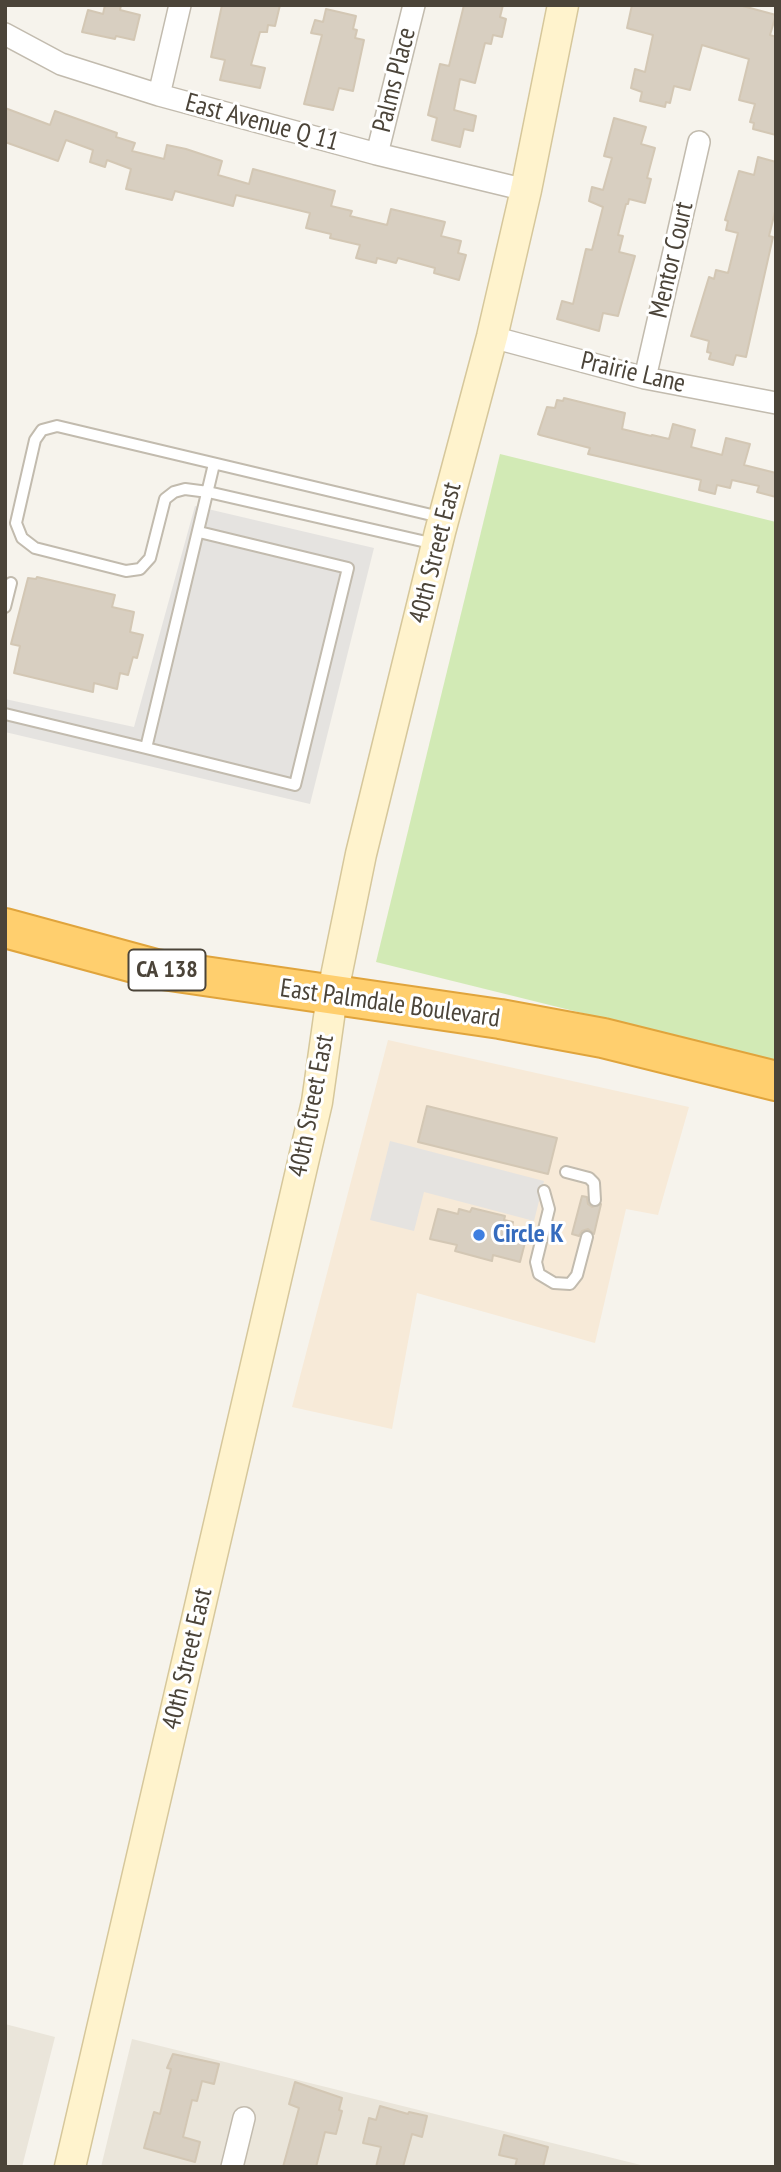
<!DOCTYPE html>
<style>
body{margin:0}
#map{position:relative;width:781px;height:2172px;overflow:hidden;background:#f6f3ec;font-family:"PT Sans Narrow",sans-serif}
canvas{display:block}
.frame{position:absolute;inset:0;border:7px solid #4b4439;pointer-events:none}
</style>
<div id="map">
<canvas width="781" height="2172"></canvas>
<div class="frame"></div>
</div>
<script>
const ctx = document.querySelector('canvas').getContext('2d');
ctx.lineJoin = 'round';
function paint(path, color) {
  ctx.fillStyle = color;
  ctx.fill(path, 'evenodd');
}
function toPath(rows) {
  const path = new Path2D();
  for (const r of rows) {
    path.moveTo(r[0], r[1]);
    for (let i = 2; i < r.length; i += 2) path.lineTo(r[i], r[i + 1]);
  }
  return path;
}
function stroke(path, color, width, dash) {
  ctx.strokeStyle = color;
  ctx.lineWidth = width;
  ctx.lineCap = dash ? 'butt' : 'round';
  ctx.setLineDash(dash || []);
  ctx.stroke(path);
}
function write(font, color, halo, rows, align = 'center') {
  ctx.font = font + ' "PT Sans Narrow",sans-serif';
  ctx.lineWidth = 6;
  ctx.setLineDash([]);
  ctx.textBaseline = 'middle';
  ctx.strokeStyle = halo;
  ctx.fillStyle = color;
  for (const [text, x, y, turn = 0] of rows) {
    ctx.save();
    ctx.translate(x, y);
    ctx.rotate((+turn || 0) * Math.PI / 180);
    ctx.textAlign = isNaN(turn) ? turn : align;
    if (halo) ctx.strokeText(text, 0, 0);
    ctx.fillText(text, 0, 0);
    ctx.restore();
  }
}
const residential = toPath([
 [5,2024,55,2037,22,2167,5,2167],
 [132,2039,649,2167,101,2167]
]);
const commercial = toPath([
 [388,1040,689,1107,658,1215,626,1209,595,1343,417,1293,392,1429,292,1407]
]);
const green = toPath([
 [500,454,776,522,776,1061,376,962]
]);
const parking = toPath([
 [195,506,374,548,310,804,5,732,5,699,134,727],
 [390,1141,544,1181,534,1221,424,1192,414,1231,370,1220]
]);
const building = toPath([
 [105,5,121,5,120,10,140,15,134,40,116,36,115,39,82,32,88,10,103,14,105,5],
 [222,5,280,5,275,26,268,25,267,32,260,32,251,65,265,68,260,88,220,80,225,60,211,57,222,5],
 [464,5,503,5,500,17,506,19,502,37,493,35,491,44,485,43,475,83,460,79,454,110,476,116,473,131,464,129,460,147,432,140,437,118,428,115,440,64,449,66,464,5],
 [632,5,739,5,776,15,770,35,776,37,776,135,753,129,754,123,750,122,755,104,739,100,749,59,702,45,690,90,674,86,670,103,666,102,665,107,640,101,642,92,631,88,635,69,645,72,653,35,627,28,632,5],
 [326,9,356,16,353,29,357,30,355,38,364,40,353,91,339,88,333,110,304,104,322,35,311,33,315,20,323,22,326,9],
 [5,108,50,125,55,111,117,133,116,137,135,143,132,151,164,159,167,145,186,149,222,161,218,175,249,184,253,169,335,191,331,206,352,211,350,216,387,225,391,209,445,222,441,236,461,241,458,253,466,255,459,280,434,273,435,268,398,258,396,263,377,258,376,263,356,258,360,245,330,238,331,234,306,228,310,213,236,195,233,206,175,191,172,200,126,189,131,169,107,160,105,167,90,162,93,150,66,140,58,161,5,142,5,108],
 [614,118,646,127,641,144,655,148,647,178,651,179,645,203,629,199,628,204,626,204,618,235,623,236,619,252,635,256,618,316,603,313,599,331,557,319,562,301,573,304,586,249,592,250,603,207,589,201,592,187,603,190,612,158,604,156,614,118],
 [758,157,776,162,776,208,769,236,773,237,746,357,736,355,733,365,709,359,711,353,707,352,709,341,691,336,709,277,714,279,716,270,728,273,738,233,726,230,728,221,725,220,739,171,754,175,758,157],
 [564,398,625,413,622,429,651,436,652,435,669,439,673,424,695,430,691,447,722,455,726,438,750,444,744,465,776,473,776,497,757,492,759,486,732,480,730,488,717,485,715,494,699,490,701,480,588,454,590,448,540,435,538,434,547,407,555,408,557,400,563,401,564,398],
 [37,577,115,595,112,607,134,612,130,632,143,635,137,658,133,657,128,675,120,673,117,689,94,683,93,692,14,673,20,646,11,644,28,578,36,579,37,577],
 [427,1106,557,1138,548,1174,418,1142,427,1106],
 [582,1196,587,1197,588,1204,592,1207,601,1204,594,1234,588,1229,582,1231,579,1236,572,1234,582,1196],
 [472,1208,505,1216,504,1220,513,1222,512,1227,528,1231,520,1262,493,1255,492,1261,455,1251,457,1245,430,1239,438,1209,458,1214,459,1209,470,1212,472,1208],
 [173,2054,219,2064,214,2084,202,2081,197,2101,192,2100,183,2137,200,2142,195,2162,144,2148,154,2112,160,2114,171,2069,167,2068,173,2054],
 [295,2082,342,2098,339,2110,342,2111,336,2134,325,2132,316,2167,283,2167,299,2108,289,2104,295,2082],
 [380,2106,408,2114,409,2112,427,2116,422,2137,412,2134,403,2167,376,2167,381,2147,363,2143,369,2118,376,2120,380,2106],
 [504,2135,548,2147,543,2167,515,2167,517,2159,499,2155,504,2135]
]);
const lane = toPath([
 [199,532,348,568,295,785,146,748,214,464],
 [435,544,208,492,185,489,174,492,165,499,150,558,140,569,126,571,35,548,22,538,16,523,35,440,42,430,57,426,440,517],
 [5,607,11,583],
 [5,714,146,748],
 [566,1172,589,1178,594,1183,595,1200],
 [544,1191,549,1209,536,1262,539,1274,554,1283,570,1284,577,1275,587,1237]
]);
const street = toPath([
 [5,34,61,64,159,95,377,154,526,190],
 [159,95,180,5],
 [377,154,414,5],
 [492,337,645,378,776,403],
 [645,378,699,142],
 [232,2167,244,2118]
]);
const secondary = toPath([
 [70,2167,317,1102,332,996,361,854,440,532,492,337,526,190,563,5]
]);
const highway = toPath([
 [5,928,156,969,500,1019,603,1038,776,1081]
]);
const markers = [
 [479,1235,7,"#3f7fe0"]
];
const shields = [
 [167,970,77]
];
const shieldNames = [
 ["CA 138",167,970]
];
const streetNames = [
 ["Palms Place",395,80,-76],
 ["East Avenue Q 11",262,123,15],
 ["Mentor Court",672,260,-77],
 ["Prairie Lane",633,373,13],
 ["40th Street East",436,553,-76],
 ["East Palmdale Boulevard",390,1004,8],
 ["40th Street East",312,1106,-79],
 ["40th Street East",188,1659,-77]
];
const shopNames = [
 ["Circle K",493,1235]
];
paint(residential, '#eae5da');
paint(commercial, '#f7ead8');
paint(green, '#d2eab5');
paint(parking, '#e5e3e0');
paint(building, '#d8cfc1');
stroke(building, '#d3c7b4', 2);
stroke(lane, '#c2bbae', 14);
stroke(street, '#c2bbae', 24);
stroke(secondary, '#d6c79b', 33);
stroke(highway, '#e0a43c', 42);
stroke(lane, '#fff', 10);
stroke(street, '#fff', 21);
stroke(secondary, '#fff3cd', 30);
stroke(highway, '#ffcf6e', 38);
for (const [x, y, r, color] of markers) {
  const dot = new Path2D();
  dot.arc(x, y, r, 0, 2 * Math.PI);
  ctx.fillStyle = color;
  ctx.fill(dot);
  stroke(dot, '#fff', 2.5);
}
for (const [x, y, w] of shields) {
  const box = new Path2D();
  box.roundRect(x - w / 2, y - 20.5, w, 41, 5);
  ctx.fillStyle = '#fff';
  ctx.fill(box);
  stroke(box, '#4b4439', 2);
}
write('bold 24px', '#4b4439', null, shieldNames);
write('26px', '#4b4439', '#fff', streetNames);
write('bold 26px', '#366cbe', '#fff', shopNames, 'left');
</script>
